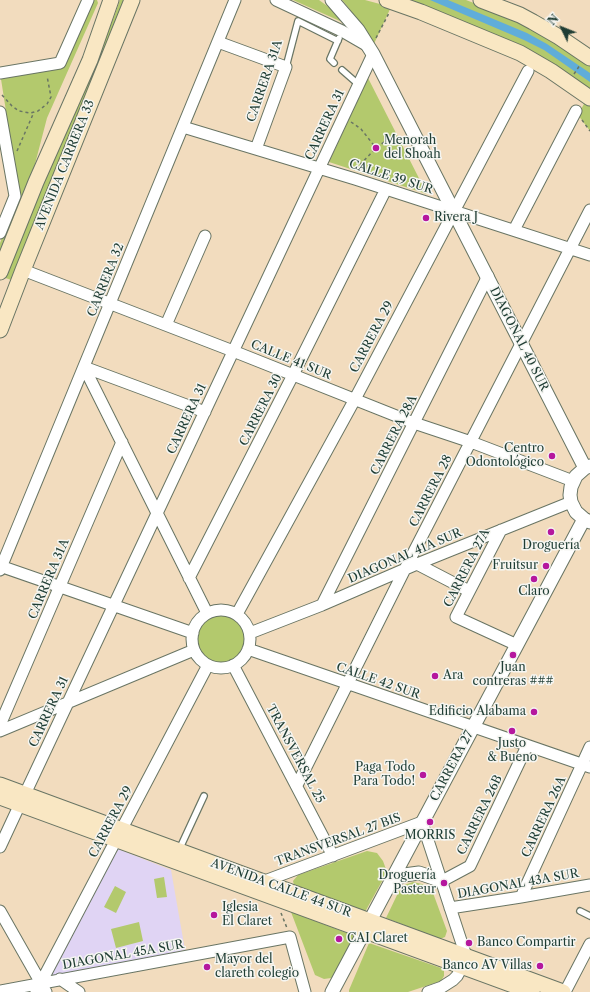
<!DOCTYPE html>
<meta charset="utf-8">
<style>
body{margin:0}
#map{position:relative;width:590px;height:992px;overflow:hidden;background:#f2dcbe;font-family:"Libre Caslon Text",serif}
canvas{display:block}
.north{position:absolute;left:542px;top:8px;width:40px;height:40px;-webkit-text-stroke:3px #f6f6f2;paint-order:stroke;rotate:313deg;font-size:11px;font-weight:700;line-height:16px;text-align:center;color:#1f3d34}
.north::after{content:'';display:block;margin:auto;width:14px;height:18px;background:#1f3d34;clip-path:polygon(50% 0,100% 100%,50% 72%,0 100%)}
</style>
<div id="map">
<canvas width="590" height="992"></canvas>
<div class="north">N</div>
</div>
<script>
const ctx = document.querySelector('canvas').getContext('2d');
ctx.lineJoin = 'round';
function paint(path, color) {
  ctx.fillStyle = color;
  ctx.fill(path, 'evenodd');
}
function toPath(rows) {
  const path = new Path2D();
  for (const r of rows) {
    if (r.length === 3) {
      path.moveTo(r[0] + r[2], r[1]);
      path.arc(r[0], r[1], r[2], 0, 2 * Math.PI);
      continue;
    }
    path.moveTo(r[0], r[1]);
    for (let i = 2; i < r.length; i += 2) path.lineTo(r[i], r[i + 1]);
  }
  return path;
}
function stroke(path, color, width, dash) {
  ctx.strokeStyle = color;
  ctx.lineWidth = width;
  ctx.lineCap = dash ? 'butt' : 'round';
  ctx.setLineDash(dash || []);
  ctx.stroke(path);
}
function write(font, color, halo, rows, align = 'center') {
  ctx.font = font + ' "Libre Caslon Text",serif';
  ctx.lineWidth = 3;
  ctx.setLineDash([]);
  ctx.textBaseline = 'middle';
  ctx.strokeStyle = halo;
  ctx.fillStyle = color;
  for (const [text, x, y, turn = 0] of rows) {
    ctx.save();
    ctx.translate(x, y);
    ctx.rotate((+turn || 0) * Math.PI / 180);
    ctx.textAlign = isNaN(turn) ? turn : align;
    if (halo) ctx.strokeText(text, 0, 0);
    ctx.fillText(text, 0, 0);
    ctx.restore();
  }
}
const built = toPath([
 [118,849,171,870,185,950,47,979]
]);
const green = toPath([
 [92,0,97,0,98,3,47,118,35,164,22,206,0,260,0,243,19,195,1,79,63,68],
 [120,0,125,0,14,281,3,277,114,17],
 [293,0,319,0,330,8,342,22],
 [342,0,365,0,391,7,373,46,360,24,348,7],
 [404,0,466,0,516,19,590,64,590,93],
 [368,78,396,133,427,194,329,162],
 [585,102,590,106,590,131,578,115],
 [221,639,24],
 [367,851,377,853,383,861,387,872,365,912,294,885,293,881,298,875],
 [164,877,167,897,157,898,154,879],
 [413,882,422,884,428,887,433,893,447,931,445,937,440,939,386,918,398,893,404,885],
 [115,886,126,892,116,913,104,907],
 [291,912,355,936,337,972,331,978,324,979,315,975],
 [139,922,143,941,116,948,111,929],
 [369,943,441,968,444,971,444,976,441,981,408,992,349,992,349,990]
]);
const water = toPath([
 [430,0,448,0,527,33,547,44,590,73,590,82,544,50,524,40]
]);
const path = toPath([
 [376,38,389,13],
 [574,74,580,65],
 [2,95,12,106,19,111,30,113,38,111,47,104,51,97,47,76],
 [582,120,590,131],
 [351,122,361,129,376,148],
 [17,151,34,112],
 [356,169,376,148,396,133],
 [281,913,287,928]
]);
const service = toPath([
 [334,63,330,59,339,38],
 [286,67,298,21,338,41],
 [342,70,358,84],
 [179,850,204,796],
 [580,911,590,916]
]);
const minor = toPath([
 [276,0,342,31,368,46],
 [218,42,286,67,256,149],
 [0,73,60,63,88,0],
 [0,112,15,196,0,233],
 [183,127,355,179,590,255],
 [514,230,576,111],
 [23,270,233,351,414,423,471,442,573,481],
 [166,325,205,236],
 [84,367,207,613],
 [84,367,205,412],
 [501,530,456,617,517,645],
 [417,564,469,591],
 [0,566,193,633],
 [0,570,235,0],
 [189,578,293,375,386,189],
 [322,605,488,276],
 [221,639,29],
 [237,614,355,399,528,71],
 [250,633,322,605,417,564,571,502],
 [248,649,590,767],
 [233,665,333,856],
 [0,725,122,442],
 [0,731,194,650],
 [297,785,405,569,590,210],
 [25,794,373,54],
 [0,847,20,804],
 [442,881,470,866,527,746],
 [262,882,422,822,466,956,462,967,457,976,453,980,442,987,428,992],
 [521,897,590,747],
 [450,908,521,897,590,885],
 [0,911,46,992],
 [60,979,79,992],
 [0,991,290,937,305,992],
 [36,992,208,665],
 [565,992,590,944]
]);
const tertiary = toPath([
 [332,0,358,30,373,54,585,468],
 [590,466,585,468,576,476,571,487,570,495,571,502,576,512,584,519,590,522],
 [391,882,404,875,419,873,442,881],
 [332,992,584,519]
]);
const secondary = toPath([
 [387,0,421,12,520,53,551,71,590,98],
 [481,0,520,15,533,22,559,37,590,58],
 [0,272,36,182,90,60,111,0],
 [0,330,23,270,132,0],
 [0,785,563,992],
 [0,797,532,992]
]);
const markers = [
 [376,148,4,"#b5179e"],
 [426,218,4,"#b5179e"],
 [552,456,4,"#b5179e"],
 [551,532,4,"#b5179e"],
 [546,566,4,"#b5179e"],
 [534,579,4,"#b5179e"],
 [513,655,4,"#b5179e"],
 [435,676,4,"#b5179e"],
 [534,712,4,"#b5179e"],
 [512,731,4,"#b5179e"],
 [423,775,4,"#b5179e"],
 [430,822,4,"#b5179e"],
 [444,883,4,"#b5179e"],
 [214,915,4,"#b5179e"],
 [339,939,4,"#b5179e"],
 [469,943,4,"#b5179e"],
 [540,966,4,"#b5179e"],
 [207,967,4,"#b5179e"]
];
const streetNames = [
 ["CARRERA 31A",265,81,-71],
 ["CARRERA 31",325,125,-65],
 ["AVENIDA CARRERA 33",65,165,-68],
 ["CALLE 39 SUR",391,177,18],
 ["CARRERA 32",106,280,-68],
 ["CARRERA 29",372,337,-62],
 ["DIAGONAL 40 SUR",519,339,63],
 ["CALLE 41 SUR",291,360,22],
 ["CARRERA 30",261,410,-63],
 ["CARRERA 31",187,419,-65],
 ["CARRERA 28A",394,435,-63],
 ["CARRERA 28",431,491,-63],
 ["DIAGONAL 41A SUR",405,556,-23],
 ["CARRERA 27A",467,568,-63],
 ["CARRERA 31A",49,579,-67],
 ["CALLE 42 SUR",378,681,19],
 ["CARRERA 31",49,712,-65],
 ["TRANSVERSAL 25",295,754,62],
 ["CARRERA 27",452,766,-62],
 ["CARRERA 26B",480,815,-64],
 ["CARRERA 26A",544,817,-65],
 ["CARRERA 29",111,822,-62],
 ["TRANSVERSAL 27 BIS",338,840,-20],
 ["DIAGONAL 43A SUR",518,884,-10],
 ["AVENIDA CALLE 44 SUR",281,888,20],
 ["DIAGONAL 45A SUR",123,955,-10]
];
const poiNames = [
 ["Menorah",384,141],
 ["del Shoah",384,155],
 ["Rivera J",434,218],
 ["Centro",544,449,"right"],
 ["Odontológico",544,463,"right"],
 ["Droguería",551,546,"center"],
 ["Fruitsur",538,566,"right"],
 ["Claro",534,592,"center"],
 ["Juan",513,668,"center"],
 ["contreras ###",513,682,"center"],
 ["Ara",443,676],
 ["Edificio Alabama",526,712,"right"],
 ["Justo",512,744,"center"],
 ["& Bueno",512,758,"center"],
 ["Paga Todo",415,768,"right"],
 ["Para Todo!",415,782,"right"],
 ["MORRIS",430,836,"center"],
 ["Droguería",436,876,"right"],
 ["Pasteur",436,890,"right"],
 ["Iglesia",222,908],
 ["El Claret",222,922],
 ["CAI Claret",347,939],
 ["Banco Compartir",477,943],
 ["Mayor del",215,960],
 ["clareth colegio",215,974],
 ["Banco AV Villas",532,966,"right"]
];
paint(built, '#e0d4f4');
paint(green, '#b3c96d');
paint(water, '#60adda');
stroke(service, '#697564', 8);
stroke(minor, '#697564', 13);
stroke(tertiary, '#697564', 15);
stroke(secondary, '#697564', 17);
stroke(path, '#697564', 1.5, [3, 3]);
stroke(service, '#fff', 5.5);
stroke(minor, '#fff', 11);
stroke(tertiary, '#fff', 13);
stroke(secondary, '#f9e7c3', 15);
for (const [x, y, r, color] of markers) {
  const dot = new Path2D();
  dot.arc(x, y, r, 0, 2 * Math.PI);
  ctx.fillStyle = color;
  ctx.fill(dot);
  stroke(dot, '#f6f6f2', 1.5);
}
write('12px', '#1f3d34', '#f6f6f2', streetNames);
write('12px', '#1f3d34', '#f6f6f2', poiNames, 'left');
</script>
